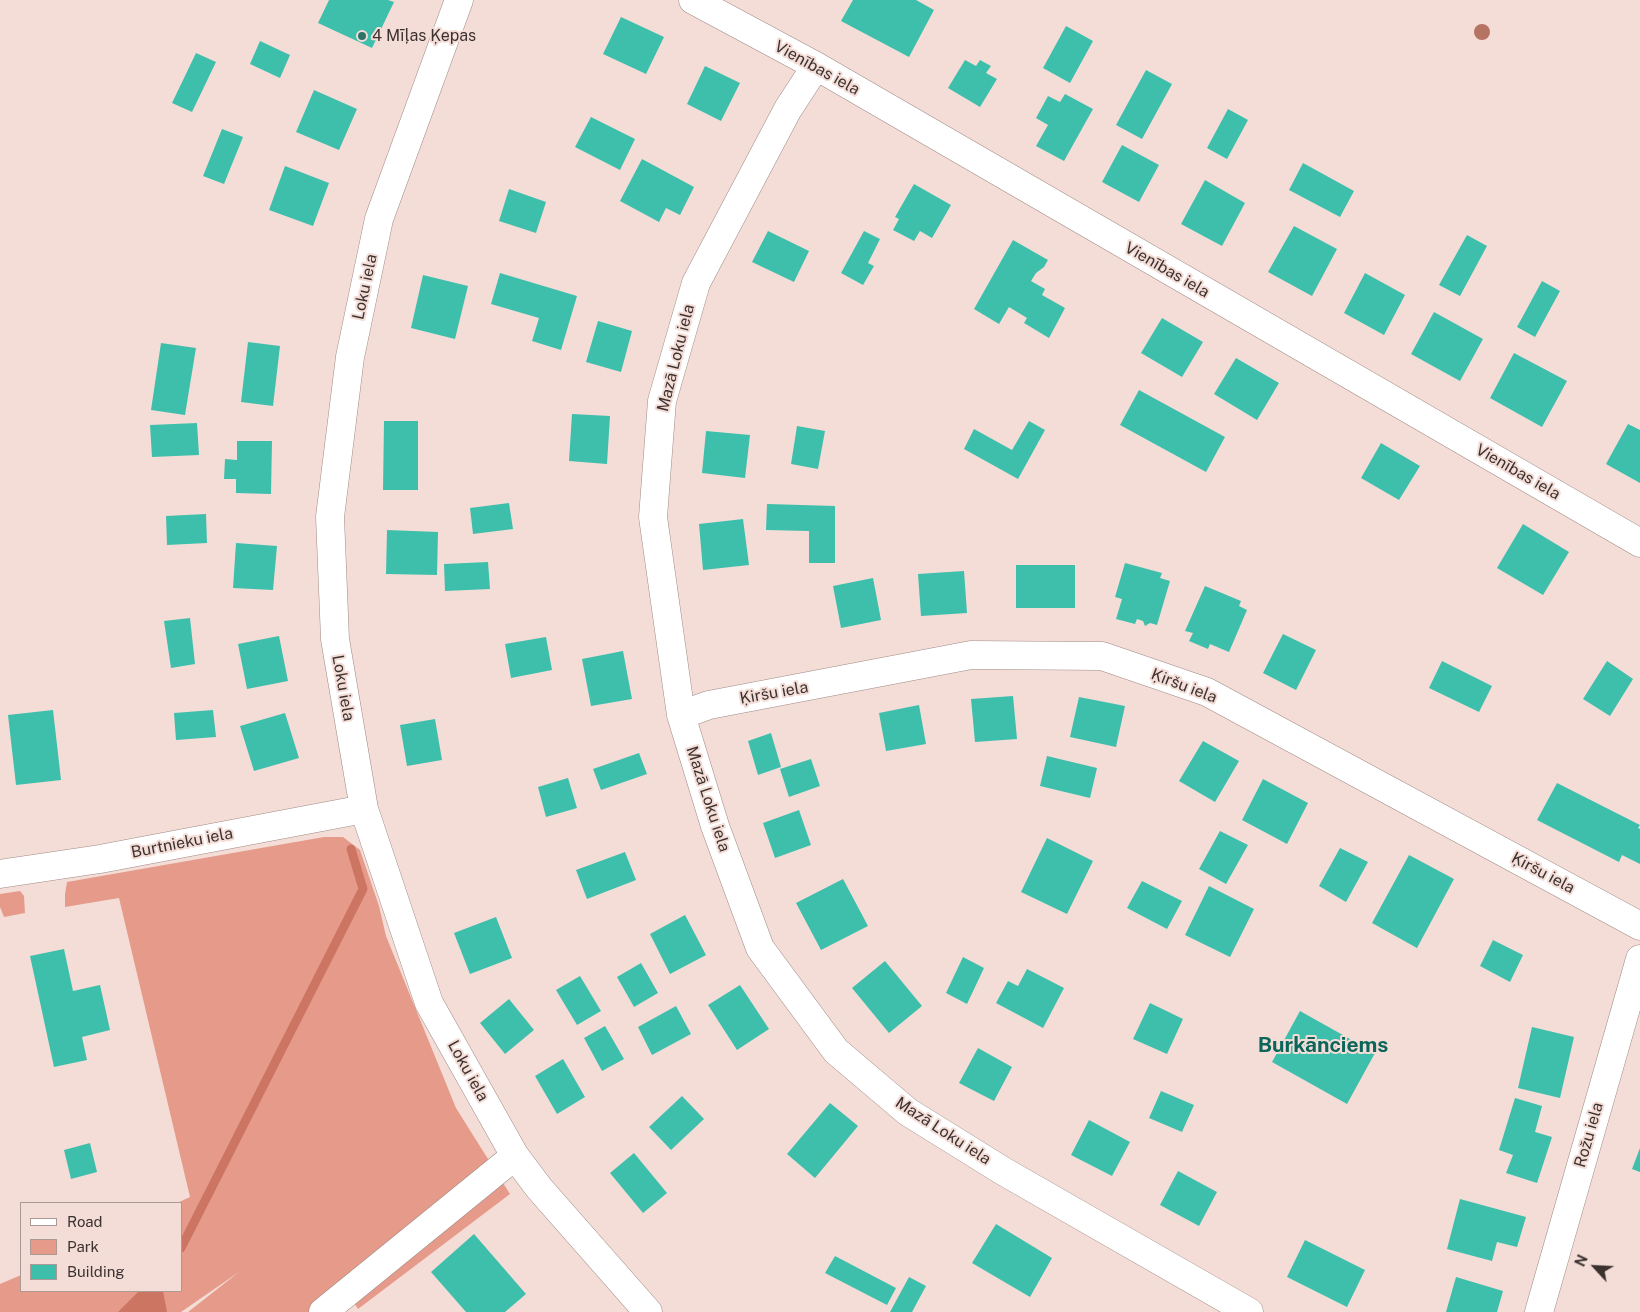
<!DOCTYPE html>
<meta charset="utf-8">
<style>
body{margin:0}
#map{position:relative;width:1640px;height:1312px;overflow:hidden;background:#f4ddd7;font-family:"Public Sans",sans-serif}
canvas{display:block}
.legend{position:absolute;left:20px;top:1202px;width:162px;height:90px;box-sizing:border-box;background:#f4ddd7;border:1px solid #aa9994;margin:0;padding:6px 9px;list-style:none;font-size:15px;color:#3b3230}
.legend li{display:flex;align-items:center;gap:10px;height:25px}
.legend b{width:25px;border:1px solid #aa9994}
.north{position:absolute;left:1570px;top:1242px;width:50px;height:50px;-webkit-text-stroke:4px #f4ddd7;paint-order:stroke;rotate:295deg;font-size:14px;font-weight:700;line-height:20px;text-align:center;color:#3b3230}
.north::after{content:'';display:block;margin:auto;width:18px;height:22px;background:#3b3230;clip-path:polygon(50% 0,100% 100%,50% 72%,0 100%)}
</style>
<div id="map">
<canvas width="1640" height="1312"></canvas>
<ul class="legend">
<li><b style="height:6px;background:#fff"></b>Road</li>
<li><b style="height:14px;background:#e69b8a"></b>Park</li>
<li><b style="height:14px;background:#3ebfac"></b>Building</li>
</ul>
<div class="north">N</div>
</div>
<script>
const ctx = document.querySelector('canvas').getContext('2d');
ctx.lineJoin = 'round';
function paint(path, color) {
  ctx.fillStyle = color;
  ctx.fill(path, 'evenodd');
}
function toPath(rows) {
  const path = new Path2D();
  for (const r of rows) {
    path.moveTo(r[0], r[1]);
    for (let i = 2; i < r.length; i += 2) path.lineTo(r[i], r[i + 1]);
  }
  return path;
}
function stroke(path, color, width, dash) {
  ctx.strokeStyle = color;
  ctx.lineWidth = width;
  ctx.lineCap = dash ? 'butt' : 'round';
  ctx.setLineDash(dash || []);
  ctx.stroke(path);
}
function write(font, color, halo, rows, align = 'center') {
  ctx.font = font + ' "Public Sans",sans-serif';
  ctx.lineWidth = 4;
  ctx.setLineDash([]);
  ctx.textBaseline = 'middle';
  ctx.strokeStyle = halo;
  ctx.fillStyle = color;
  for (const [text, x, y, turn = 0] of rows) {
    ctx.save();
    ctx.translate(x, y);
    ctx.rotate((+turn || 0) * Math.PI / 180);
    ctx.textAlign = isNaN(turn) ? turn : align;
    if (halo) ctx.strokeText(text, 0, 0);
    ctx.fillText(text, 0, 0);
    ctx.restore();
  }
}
const green = toPath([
 [324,837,343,837,360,850,379,906,386,936,456,1108,510,1194,358,1309,346,1290,318,1312,188,1312,239,1272,181,1312,0,1312,0,1284,21,1275,21,1291,181,1291,181,1203,177,1203,190,1197,119,898,65,907,65,894,67,882],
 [20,891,24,896,25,913,4,917,0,907,0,894]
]);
const water = toPath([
 [139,1291,163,1291,167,1312,118,1312]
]);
const stream = toPath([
 [181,1248,363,889,351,849]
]);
const building = toPath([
 [329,0,388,0,394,2,372,48,318,23],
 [853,0,916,0,934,10,909,57,841,21],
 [621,17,664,37,646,74,603,54],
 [1066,26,1093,41,1070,83,1043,68],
 [260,41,290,55,280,78,250,64],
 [196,53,216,62,192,112,172,103],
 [965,60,976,66,980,60,991,66,986,73,997,79,980,107,948,88],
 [705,66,740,83,721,121,687,104],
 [1146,70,1172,84,1142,139,1116,125],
 [314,90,357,109,339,150,296,132],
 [1065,94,1093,109,1064,161,1036,146,1048,125,1036,118,1048,96,1060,102],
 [1228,109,1248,120,1227,159,1207,148],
 [591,117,635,139,620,170,575,147],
 [222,129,243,137,224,184,203,176],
 [1122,145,1159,165,1139,202,1102,182],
 [642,159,694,187,680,215,666,208,659,222,620,201],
 [1303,163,1354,191,1340,217,1289,190],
 [285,166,329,183,313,226,269,210],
 [1205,180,1245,203,1222,246,1181,224],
 [914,184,951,205,932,238,920,231,914,241,893,230,899,219,895,217],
 [509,189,546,202,536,233,499,221],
 [1294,226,1337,249,1312,296,1268,272],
 [768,231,809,251,794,282,752,262],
 [864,231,880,239,868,263,874,266,863,285,841,273],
 [1467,235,1487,246,1460,296,1439,285],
 [1013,240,1048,260,1044,267,1036,273,1031,281,1045,289,1042,295,1065,308,1049,338,1024,323,1027,318,1009,307,999,324,974,309],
 [500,273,577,296,561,350,532,341,539,318,491,304],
 [1365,273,1405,295,1384,335,1344,313],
 [423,275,468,286,455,339,411,328],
 [1542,281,1560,291,1535,337,1517,327],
 [1434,312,1483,339,1460,381,1411,354],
 [1162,318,1203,342,1182,377,1141,353],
 [598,321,632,331,621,372,586,362],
 [248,342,280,346,273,406,241,402],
 [161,343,196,348,185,415,151,410],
 [1514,353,1567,381,1542,427,1490,398],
 [1236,358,1279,383,1257,420,1214,394],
 [1139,390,1225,437,1206,472,1120,425],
 [572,414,610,416,607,464,569,461],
 [384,421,418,421,418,490,383,490],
 [1029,421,1045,430,1018,479,964,449,974,429,1012,450],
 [197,423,199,455,152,457,150,425],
 [1628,424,1640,430,1640,483,1606,464],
 [797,426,825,431,818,469,791,464],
 [706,431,750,435,745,478,702,473],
 [237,441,272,441,271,494,236,493,236,479,224,479,225,459,237,460],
 [1381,443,1420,466,1399,500,1361,478],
 [509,503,513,529,473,534,470,508],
 [767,504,835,506,835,563,809,563,809,531,766,530],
 [206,514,207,543,167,545,166,516],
 [743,519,749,565,703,570,699,524],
 [1523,524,1569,552,1543,595,1497,568],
 [387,530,438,532,437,575,386,574],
 [236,543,277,546,273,590,233,588],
 [488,562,490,589,445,591,444,564],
 [1125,563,1162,573,1160,578,1170,581,1157,625,1150,623,1145,626,1143,621,1137,619,1135,624,1116,619,1122,599,1115,597],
 [1016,565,1075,565,1075,608,1016,608],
 [964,571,967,613,921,616,918,574],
 [873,578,881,620,841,628,833,586],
 [1205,586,1241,601,1239,606,1247,610,1229,652,1210,644,1208,649,1189,641,1193,633,1185,631],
 [190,618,195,664,171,668,164,621],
 [1283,634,1316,650,1296,690,1263,673],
 [279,636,288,681,247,689,238,644],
 [546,637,552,670,511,678,505,644],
 [623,651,632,699,591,706,582,659],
 [1442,661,1492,686,1479,712,1429,688],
 [1607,661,1633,679,1610,716,1583,699],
 [1013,696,1017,739,975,742,971,699],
 [1079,697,1125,706,1116,747,1070,737],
 [919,705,926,744,886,751,879,713],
 [53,710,61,780,16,785,8,715],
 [213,710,216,737,176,740,174,713],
 [285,713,299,758,254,771,240,726],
 [435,719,442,760,407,766,400,725],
 [771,733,781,767,758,775,748,741],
 [1203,741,1239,761,1215,802,1179,781],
 [639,753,647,774,601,790,593,769],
 [1047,756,1097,768,1090,798,1040,786],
 [811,759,820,786,789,797,780,769],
 [568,778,577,808,546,817,538,787],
 [1263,779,1308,803,1287,844,1242,820],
 [1557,783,1640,825,1638,828,1640,829,1640,864,1622,855,1619,862,1537,820],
 [799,810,811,845,775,858,763,823],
 [1220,831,1248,845,1226,884,1199,869],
 [1047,838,1093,861,1067,914,1021,892],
 [1340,848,1368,862,1346,902,1319,886],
 [625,852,636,880,587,899,576,870],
 [1409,855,1454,879,1417,948,1372,923],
 [843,879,868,926,821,950,796,903],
 [1142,881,1182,901,1167,929,1127,908],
 [1209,886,1254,909,1230,957,1185,935],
 [685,915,706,955,670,974,650,934],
 [496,917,512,958,470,974,454,933],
 [1493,940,1523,955,1510,982,1480,966],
 [64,949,73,991,100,985,110,1030,82,1037,87,1060,54,1067,30,956],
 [963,957,984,968,967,1004,946,993],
 [885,961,922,1006,889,1033,852,988],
 [641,963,658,993,634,1007,617,977],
 [1027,969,1064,988,1043,1028,996,1003,1008,981,1018,986],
 [580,976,601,1011,577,1025,556,990],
 [740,985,769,1029,737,1050,708,1005],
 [509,999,534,1030,505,1054,480,1023],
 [1150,1003,1183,1019,1167,1054,1133,1039],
 [676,1006,691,1034,652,1055,638,1027],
 [1300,1011,1375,1053,1347,1104,1272,1062],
 [605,1026,624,1059,602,1071,584,1038],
 [1532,1027,1574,1037,1560,1098,1518,1088],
 [978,1048,1012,1067,994,1101,959,1083],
 [563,1059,585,1097,557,1114,535,1076],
 [1161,1091,1194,1105,1182,1132,1149,1118],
 [682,1096,704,1119,671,1150,649,1127],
 [1515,1098,1542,1106,1535,1132,1552,1137,1537,1183,1506,1173,1513,1155,1499,1150],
 [830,1103,858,1126,815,1178,787,1154],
 [1089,1120,1130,1142,1112,1176,1071,1155],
 [90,1143,97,1172,71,1179,64,1150],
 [1640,1148,1640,1172,1632,1169],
 [634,1153,667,1193,643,1213,610,1173],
 [1178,1171,1217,1192,1199,1226,1160,1205],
 [1460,1199,1526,1217,1517,1247,1497,1242,1492,1261,1447,1249],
 [996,1224,1052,1258,1030,1297,972,1263],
 [474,1234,526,1294,505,1312,466,1312,431,1272],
 [1305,1240,1365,1270,1347,1307,1287,1277],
 [835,1256,896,1288,887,1305,825,1273],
 [909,1277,926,1286,912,1312,890,1312],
 [1456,1277,1503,1291,1497,1312,1446,1312]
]);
const minor = toPath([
 [459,0,379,219,350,357,330,517,335,639,364,809,429,1003,515,1156,539,1188,648,1312],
 [693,0,816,66,1640,543],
 [816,66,788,109,696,283,662,401,653,517,681,715,715,826,760,948,836,1051,908,1112,1003,1171,1249,1312],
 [681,715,709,705,971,655,1102,656,1207,692,1640,926],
 [0,874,100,859,364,809],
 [323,1312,515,1156],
 [1539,1312,1640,959]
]);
const trees = [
 [1482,32]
];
const markers = [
 [362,36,5,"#2e7368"]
];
const poiNames = [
 ["4 Mīļas Ķepas",372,36]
];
const streetNames = [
 ["Vienības iela",817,68,29],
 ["Vienības iela",1167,270,30],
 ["Loku iela",365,287,-78],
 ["Mazā Loku iela",676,358,-76],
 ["Vienības iela",1518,472,30],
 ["Ķiršu iela",1184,686,21],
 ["Loku iela",343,688,80],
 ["Ķiršu iela",774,693,-10],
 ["Mazā Loku iela",708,799,72],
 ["Burtnieku iela",182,843,-11],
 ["Ķiršu iela",1543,873,28],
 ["Loku iela",468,1071,61],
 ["Mazā Loku iela",943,1131,33],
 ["Rožu iela",1589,1135,-74]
];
const districtNames = [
 ["Burkānciems",1323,1046]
];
paint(green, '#e69b8a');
paint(water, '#cc7562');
stroke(stream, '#cc7562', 9);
paint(building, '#3ebfac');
stroke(minor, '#9f8a85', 29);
stroke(minor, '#fff', 28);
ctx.fillStyle = '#b67262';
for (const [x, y] of trees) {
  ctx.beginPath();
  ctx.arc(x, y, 8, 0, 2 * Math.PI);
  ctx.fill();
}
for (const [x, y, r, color] of markers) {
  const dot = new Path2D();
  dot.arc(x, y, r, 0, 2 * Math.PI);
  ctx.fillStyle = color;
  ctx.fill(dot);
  stroke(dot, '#f4ddd7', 2);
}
write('16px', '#3b3230', '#f4ddd7', poiNames, 'left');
write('16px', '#3b3230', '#f4ddd7', streetNames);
write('bold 21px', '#0a665a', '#f4ddd7', districtNames);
</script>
